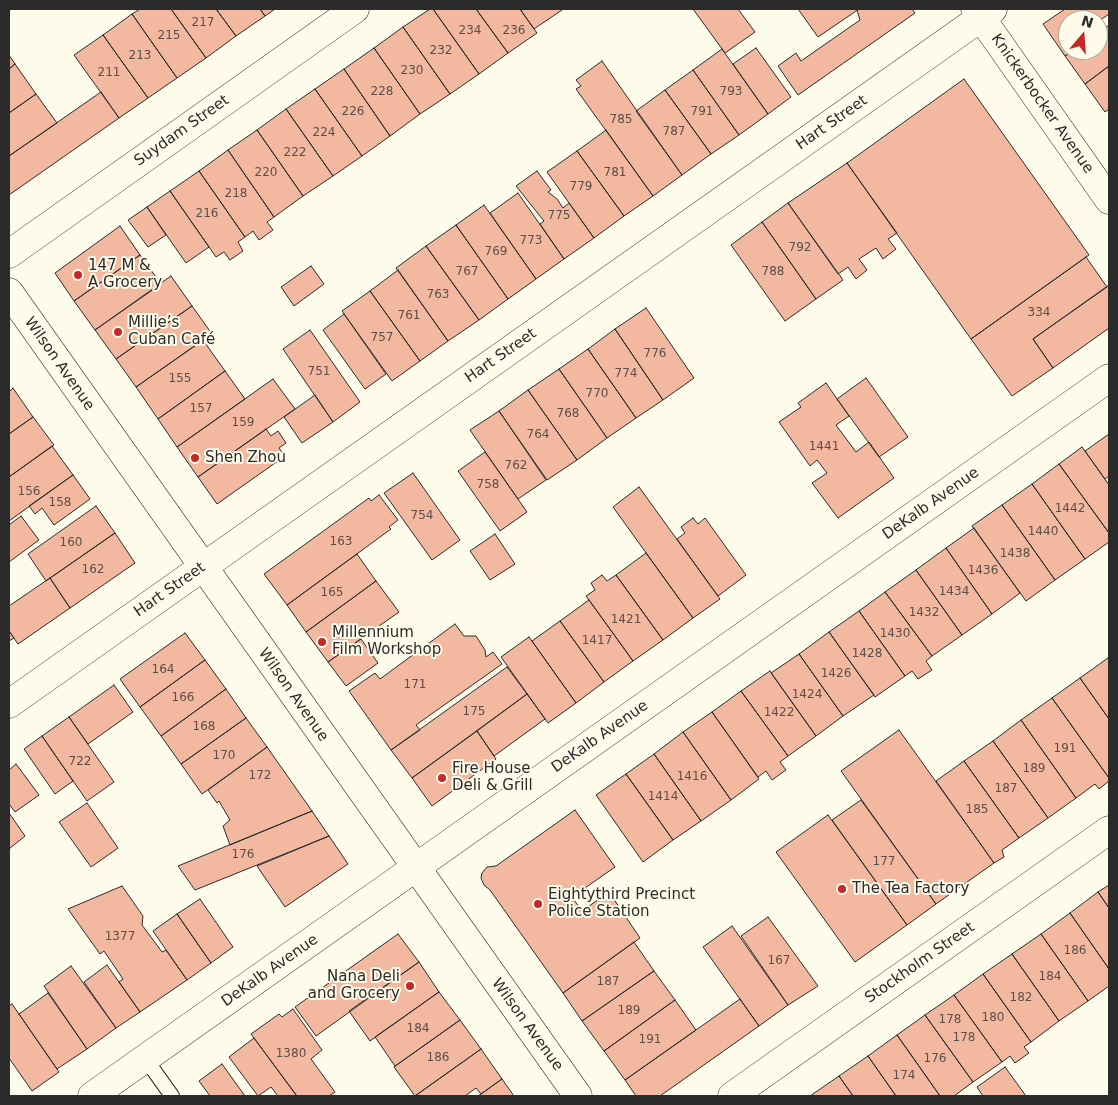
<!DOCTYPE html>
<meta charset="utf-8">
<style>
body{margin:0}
#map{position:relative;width:1118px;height:1105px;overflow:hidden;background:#fdfbea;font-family:"DejaVu Sans",sans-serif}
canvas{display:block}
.frame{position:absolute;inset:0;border:10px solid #2b2b2b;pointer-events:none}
.north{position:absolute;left:1058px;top:10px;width:50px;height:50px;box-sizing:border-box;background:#fdfbea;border:1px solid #a9a89e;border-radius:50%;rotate:18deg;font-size:14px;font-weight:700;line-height:20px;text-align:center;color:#2b2b2b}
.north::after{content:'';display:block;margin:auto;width:18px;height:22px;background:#c62828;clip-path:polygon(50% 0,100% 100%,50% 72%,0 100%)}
</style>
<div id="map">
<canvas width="1118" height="1105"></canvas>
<div class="frame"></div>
<div class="north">N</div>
</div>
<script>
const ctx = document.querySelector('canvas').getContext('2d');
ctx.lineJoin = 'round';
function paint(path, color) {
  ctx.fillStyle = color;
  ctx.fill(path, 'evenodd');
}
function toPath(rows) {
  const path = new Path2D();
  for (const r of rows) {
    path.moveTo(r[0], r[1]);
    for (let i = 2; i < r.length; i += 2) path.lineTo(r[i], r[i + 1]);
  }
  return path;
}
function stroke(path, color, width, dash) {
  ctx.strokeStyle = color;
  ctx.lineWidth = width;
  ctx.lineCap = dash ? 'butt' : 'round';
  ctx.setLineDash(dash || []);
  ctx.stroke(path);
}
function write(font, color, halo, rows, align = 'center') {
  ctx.font = font + ' "DejaVu Sans",sans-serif';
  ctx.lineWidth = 4;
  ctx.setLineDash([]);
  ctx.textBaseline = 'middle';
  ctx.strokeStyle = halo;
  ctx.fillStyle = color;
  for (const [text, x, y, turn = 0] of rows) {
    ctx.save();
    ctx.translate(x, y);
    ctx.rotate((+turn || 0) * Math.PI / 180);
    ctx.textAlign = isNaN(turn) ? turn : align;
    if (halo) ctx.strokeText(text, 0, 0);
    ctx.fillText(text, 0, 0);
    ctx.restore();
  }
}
const building = toPath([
 [140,9,171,9,206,58,177,78,132,14,140,9],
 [171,9,216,9,236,36,206,58,171,9],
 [216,9,260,9,265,16,236,36,216,9],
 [260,9,275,9,265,16,260,9],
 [430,9,433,9,479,74,450,94,403,27,430,9],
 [433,9,476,9,508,53,479,74,433,9],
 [476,9,520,9,537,33,508,53,476,9],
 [520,9,561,9,562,10,534,29,520,9],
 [693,9,738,9,755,32,725,53,693,9],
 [798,9,859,9,818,37,798,9],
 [859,9,912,9,915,13,798,95,778,66,796,53,801,61,860,20,857,10,859,9],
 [1065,9,1109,9,1109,14,1099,21,1105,28,1098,33,1098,20,1068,20,1068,50,1074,50,1065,56,1043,24,1065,9],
 [132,14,177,78,148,98,103,35,132,14],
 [1109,25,1109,66,1085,84,1065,56,1074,50,1098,50,1098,33,1109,25],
 [403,27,450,94,420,114,374,48,403,27],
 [103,35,148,98,119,118,74,55,103,35],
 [374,48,420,114,390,136,344,69,374,48],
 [756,48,791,97,768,114,733,64,756,48],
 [722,49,768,114,739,135,693,70,722,49],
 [9,55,15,64,9,69,9,55],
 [602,61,682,175,653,196,576,89,581,86,576,80,602,61],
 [15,64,36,94,9,113,9,69,15,64],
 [1109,66,1109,109,1105,112,1085,84,1109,66],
 [344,69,390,136,362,156,315,89,344,69],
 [693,70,739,135,711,154,665,90,693,70],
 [964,79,1089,255,971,339,847,163,964,79],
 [315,89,362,156,333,176,286,109,315,89],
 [665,90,711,154,682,175,636,111,665,90],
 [101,92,119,118,9,195,9,156,101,92],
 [36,94,57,123,9,156,9,113,36,94],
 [286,109,333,176,303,196,257,130,286,109],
 [257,130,303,196,274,217,228,150,257,130],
 [606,130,653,196,624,216,577,151,606,130],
 [228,150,274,217,267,222,273,230,259,240,253,231,245,237,199,171,228,150],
 [577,151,624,216,594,238,547,172,577,151],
 [847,163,897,233,888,239,896,249,883,259,876,248,859,259,867,270,856,279,848,267,838,274,788,203,847,163],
 [199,171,245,237,238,242,243,251,230,260,224,252,216,257,170,191,199,171],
 [537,171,551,190,548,192,557,199,563,208,569,203,594,238,564,259,540,224,544,221,516,186,537,171],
 [170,191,209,247,186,263,147,207,170,191],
 [518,193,564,259,536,279,490,213,518,193],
 [788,203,843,280,816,299,762,222,788,203],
 [484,205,536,279,508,299,456,225,484,205],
 [147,207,166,235,148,247,128,220,147,207],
 [762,222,816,299,785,321,731,245,762,222],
 [456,225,508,299,479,320,426,246,456,225],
 [120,226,140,255,74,301,55,273,120,226],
 [426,246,479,320,448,341,396,268,426,246],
 [140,255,161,284,95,330,74,301,140,255],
 [1086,257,1107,287,1033,339,1053,368,1012,396,971,339,1086,257],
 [311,266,324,284,294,306,281,287,311,266],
 [398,270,448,341,420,361,370,291,398,270],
 [171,276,192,306,116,359,95,330,171,276],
 [1109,285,1109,328,1053,368,1033,339,1109,285],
 [370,291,420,361,392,381,342,311,370,291],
 [192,306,212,334,136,387,116,359,192,306],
 [646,308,694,378,663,400,615,329,646,308],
 [344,314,386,374,365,389,323,330,344,314],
 [615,329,663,400,636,418,588,349,615,329],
 [310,330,360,402,333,422,283,349,310,330],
 [203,340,225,371,158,419,136,387,203,340],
 [588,349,636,418,607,438,559,369,588,349],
 [559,369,607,438,577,460,528,390,559,369],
 [225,371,245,399,177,447,158,419,225,371],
 [866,378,908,437,879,457,837,399,866,378],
 [273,379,295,409,198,477,177,447,273,379],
 [826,383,849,416,836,425,856,452,869,442,894,478,838,518,812,483,827,473,817,460,810,466,779,422,801,407,798,403,826,383],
 [13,388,33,417,9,434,9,392,13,388],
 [528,390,577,460,547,480,499,411,528,390],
 [315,395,333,422,302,443,284,417,315,395],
 [499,411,546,480,518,499,470,430,499,411],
 [33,417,54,445,9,477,9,434,33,417],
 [266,429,271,436,278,431,286,443,279,448,285,456,217,504,198,477,266,429],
 [1109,434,1109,476,1105,479,1085,451,1109,434],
 [52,446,73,475,9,521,9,477,52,446],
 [1082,447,1109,485,1109,533,1059,464,1082,447],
 [485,452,527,512,500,531,458,471,485,452],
 [1059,464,1109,533,1109,542,1085,559,1032,484,1059,464],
 [413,473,460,540,432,560,384,493,413,473],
 [73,475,90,499,54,525,42,508,35,514,29,506,73,475],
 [1032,484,1085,559,1055,580,1002,505,1032,484],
 [639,487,720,599,693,618,613,507,639,487],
 [379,495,398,520,389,527,391,529,287,605,264,574,369,498,371,501,379,495],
 [1002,505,1055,580,1026,601,972,526,1002,505],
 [96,506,115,533,46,581,28,554,96,506],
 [21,516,39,540,9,562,9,525,21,516],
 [693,518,698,524,705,518,746,575,718,596,677,539,685,533,681,527,693,518],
 [974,528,1020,593,992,614,946,548,974,528],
 [115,533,135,563,70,608,50,578,115,533],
 [495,534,515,564,490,580,470,551,495,534],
 [946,548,992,614,962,635,916,570,946,548],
 [646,553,693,618,663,640,616,575,646,553],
 [357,554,376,581,306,632,287,605,357,554],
 [916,570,962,635,932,656,885,592,916,570],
 [602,575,607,581,616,575,663,640,633,661,586,596,595,590,591,583,602,575],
 [50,578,70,608,18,644,9,631,9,606,50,578],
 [376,581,399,612,328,662,306,632,376,581],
 [885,592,932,656,926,661,932,670,918,679,912,671,905,676,859,611,885,592],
 [589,600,633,661,604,682,560,621,589,600],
 [859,611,905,676,875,697,829,632,859,611],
 [560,621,604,682,576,703,532,641,560,621],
 [455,624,464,636,476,636,485,650,486,657,493,652,502,664,416,725,420,730,391,750,349,691,375,673,380,679,455,624],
 [9,631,14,638,9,641,9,631],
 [829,632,874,695,843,716,799,654,829,632],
 [185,633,205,660,140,707,120,679,185,633],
 [529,637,576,703,548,723,501,657,529,637],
 [361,639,378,663,346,686,328,662,361,639],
 [799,654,843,716,816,736,771,673,799,654],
 [1108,658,1109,660,1109,719,1080,678,1108,658],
 [205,660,226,689,161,736,140,707,205,660],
 [507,667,527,694,412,778,391,750,507,667],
 [770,671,816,736,788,756,741,691,770,671],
 [1080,678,1109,719,1109,778,1052,698,1080,678],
 [114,685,133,712,88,744,69,717,114,685],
 [226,689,246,718,181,764,161,736,226,689],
 [741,691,788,756,780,762,786,770,772,780,766,771,758,777,712,712,741,691],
 [527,694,545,719,494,756,477,731,527,694],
 [1052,698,1109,778,1109,781,1099,789,1095,784,1076,798,1021,720,1052,698],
 [712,712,759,779,731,800,683,732,712,712],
 [69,717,114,782,87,801,42,736,69,717],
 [246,718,267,747,202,794,181,764,246,718],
 [1021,720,1076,798,1048,818,993,741,1021,720],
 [899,730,994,863,936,904,841,771,899,730],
 [477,731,496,759,432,806,412,778,477,731],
 [683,732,731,800,701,821,654,754,683,732],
 [42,736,73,781,55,794,24,749,42,736],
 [993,741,1048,818,1019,838,964,761,993,741],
 [267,747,312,811,230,845,223,826,230,820,219,801,217,803,208,790,267,747],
 [654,754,701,821,673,840,626,774,654,754],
 [964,761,1019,838,1002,850,1004,857,994,863,936,781,964,761],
 [16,764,39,795,15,812,9,804,9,770,16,764],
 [626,774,673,840,643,862,596,795,626,774],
 [861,800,936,904,907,925,832,820,861,800],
 [87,803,118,848,91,867,59,822,87,803],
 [575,810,615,867,572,897,582,911,609,892,640,938,563,993,490,890,484,885,481,878,482,873,487,867,496,866,575,810],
 [312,811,329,836,195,890,178,866,312,811],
 [9,813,25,836,9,849,9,813],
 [828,815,907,925,855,962,776,852,828,815],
 [329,836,348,864,285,907,257,866,329,836],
 [1109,885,1109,908,1098,892,1109,885],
 [122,886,143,916,142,925,162,952,166,950,187,980,140,1012,119,982,123,979,104,951,100,954,68,909,122,886],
 [1098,892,1109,908,1109,969,1070,913,1098,892],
 [200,899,233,947,211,963,177,914,200,899],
 [1070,913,1109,969,1109,986,1088,1001,1041,934,1070,913],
 [177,914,211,963,187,980,153,931,177,914],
 [768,917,818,986,788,1005,741,936,768,917],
 [732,926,788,1005,759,1026,703,947,732,926],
 [398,934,419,962,316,1036,295,1007,398,934],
 [1041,934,1088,1001,1059,1021,1012,954,1041,934],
 [634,942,654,971,582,1021,563,993,634,942],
 [1012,954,1059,1021,1031,1042,983,974,1012,954],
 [419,962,439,992,370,1041,349,1011,419,962],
 [107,965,140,1012,116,1028,84,982,107,965],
 [71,966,116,1028,87,1049,44,986,71,966],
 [654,971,675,1000,604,1051,582,1021,654,971],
 [983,974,1031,1042,1024,1047,1029,1053,1015,1063,1010,1056,1002,1062,954,995,983,974],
 [439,992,460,1020,395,1066,375,1037,439,992],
 [48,993,87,1049,57,1069,19,1014,48,993],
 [954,995,1002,1062,973,1082,925,1015,954,995],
 [740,999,759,1026,660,1096,636,1096,625,1080,740,999],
 [675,1000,696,1030,625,1080,604,1051,675,1000],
 [12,1004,59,1072,32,1091,9,1058,9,1006,12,1004],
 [293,1009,322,1050,311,1059,335,1092,329,1096,297,1096,251,1034,279,1014,282,1017,293,1009],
 [925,1015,973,1082,954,1096,940,1096,897,1035,925,1015],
 [460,1020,481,1049,415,1096,394,1067,460,1020],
 [897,1035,940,1096,896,1096,868,1056,897,1035],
 [254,1038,296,1095,295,1096,278,1096,271,1087,258,1096,229,1057,254,1038],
 [481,1049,502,1079,481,1094,476,1088,465,1096,415,1096,481,1049],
 [868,1056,896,1096,853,1096,839,1076,868,1056],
 [222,1064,245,1096,210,1096,199,1081,222,1064],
 [1005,1067,1026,1096,983,1096,977,1087,1005,1067],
 [839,1076,853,1096,810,1096,839,1076],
 [502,1079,514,1096,478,1096,481,1094,502,1079]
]);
const service = toPath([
 [145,1058,172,1096]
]);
const minor = toPath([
 [975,9,1109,200],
 [9,254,355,9],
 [9,292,578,1096],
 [9,704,993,9],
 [92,1096,1109,378],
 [732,1096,1109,830]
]);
const markers = [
 [78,275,5,"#c62828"],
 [118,332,5,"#c62828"],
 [195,458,5,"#c62828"],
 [322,642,5,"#c62828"],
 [442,778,5,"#c62828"],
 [842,889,5,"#c62828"],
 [538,904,5,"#c62828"],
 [410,986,5,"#c62828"]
];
const numberNames = [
 ["217",203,23],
 ["234",470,31],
 ["236",514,31],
 ["215",169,36],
 ["232",441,51],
 ["213",140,56],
 ["230",412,71],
 ["211",109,73],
 ["228",382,92],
 ["793",731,92],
 ["226",353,112],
 ["791",702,112],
 ["785",621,120],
 ["787",674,132],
 ["224",324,133],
 ["222",295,153],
 ["220",266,173],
 ["781",615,173],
 ["779",581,187],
 ["218",236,194],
 ["216",207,214],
 ["775",559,216],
 ["773",531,241],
 ["792",800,248],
 ["769",496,252],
 ["767",467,272],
 ["788",773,272],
 ["763",438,295],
 ["334",1039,313],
 ["761",409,316],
 ["757",382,338],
 ["776",655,354],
 ["751",319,372],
 ["774",626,374],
 ["155",180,379],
 ["770",597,394],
 ["157",201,409],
 ["768",568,414],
 ["159",243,423],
 ["764",538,435],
 ["1441",824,447],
 ["762",516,466],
 ["758",488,485],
 ["156",29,492],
 ["158",60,503],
 ["1442",1070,509],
 ["754",422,516],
 ["1440",1043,532],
 ["163",341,542],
 ["160",71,543],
 ["1438",1015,554],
 ["162",93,570],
 ["1436",983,571],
 ["1434",954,592],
 ["165",332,593],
 ["1432",924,613],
 ["1421",626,620],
 ["1430",895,634],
 ["1417",597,641],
 ["1428",867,654],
 ["164",163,670],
 ["1426",836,674],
 ["171",415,685],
 ["1424",807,695],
 ["166",183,698],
 ["175",474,712],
 ["1422",779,713],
 ["168",204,727],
 ["191",1065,749],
 ["170",224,756],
 ["722",80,762],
 ["189",1034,769],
 ["172",260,776],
 ["1416",692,777],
 ["187",1006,789],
 ["1414",663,797],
 ["185",977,810],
 ["176",243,855],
 ["177",884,862],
 ["1377",120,937],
 ["186",1075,951],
 ["167",779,961],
 ["184",1050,977],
 ["187",608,982],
 ["182",1021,998],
 ["189",629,1011],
 ["180",993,1018],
 ["178",950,1020],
 ["184",418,1029],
 ["178",964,1038],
 ["191",650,1040],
 ["1380",291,1054],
 ["186",438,1058],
 ["176",935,1059],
 ["174",904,1076]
];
const streetNames = [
 ["Knickerbocker Avenue",1042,104,55],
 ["Hart Street",832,123,-35],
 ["Suydam Street",182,131,-35],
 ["Hart Street",501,356,-35],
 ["Wilson Avenue",59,364,55],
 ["DeKalb Avenue",931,504,-35],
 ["Hart Street",170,590,-35],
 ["Wilson Avenue",293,695,55],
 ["DeKalb Avenue",600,737,-35],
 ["Stockholm Street",920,963,-35],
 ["DeKalb Avenue",270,971,-35],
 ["Wilson Avenue",527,1025,54]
];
const poiNames = [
 ["147 M &",88,266],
 ["A Grocery",88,283],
 ["Millie’s",128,323],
 ["Cuban Café",128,340],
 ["Shen Zhou",205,458],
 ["Millennium",332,633],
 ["Film Workshop",332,650],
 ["Fire House",452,769],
 ["Deli & Grill",452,786],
 ["The Tea Factory",852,889],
 ["Eightythird Precinct",548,895],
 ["Police Station",548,912],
 ["Nana Deli",400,977,"right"],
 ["and Grocery",400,994,"right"]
];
paint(building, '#f2b8a0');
stroke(building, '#2b2b2b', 1);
stroke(service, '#2b2b2b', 16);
stroke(minor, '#2b2b2b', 29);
stroke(service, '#fdfbea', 14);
stroke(minor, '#fdfbea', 28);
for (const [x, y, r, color] of markers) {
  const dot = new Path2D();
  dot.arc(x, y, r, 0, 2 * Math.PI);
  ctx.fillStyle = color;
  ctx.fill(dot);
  stroke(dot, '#fdfbea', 2);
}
write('12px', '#5d4e48', null, numberNames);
write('15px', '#2b2b2b', '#fdfbea', streetNames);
write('15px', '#2b2b2b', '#fdfbea', poiNames, 'left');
</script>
